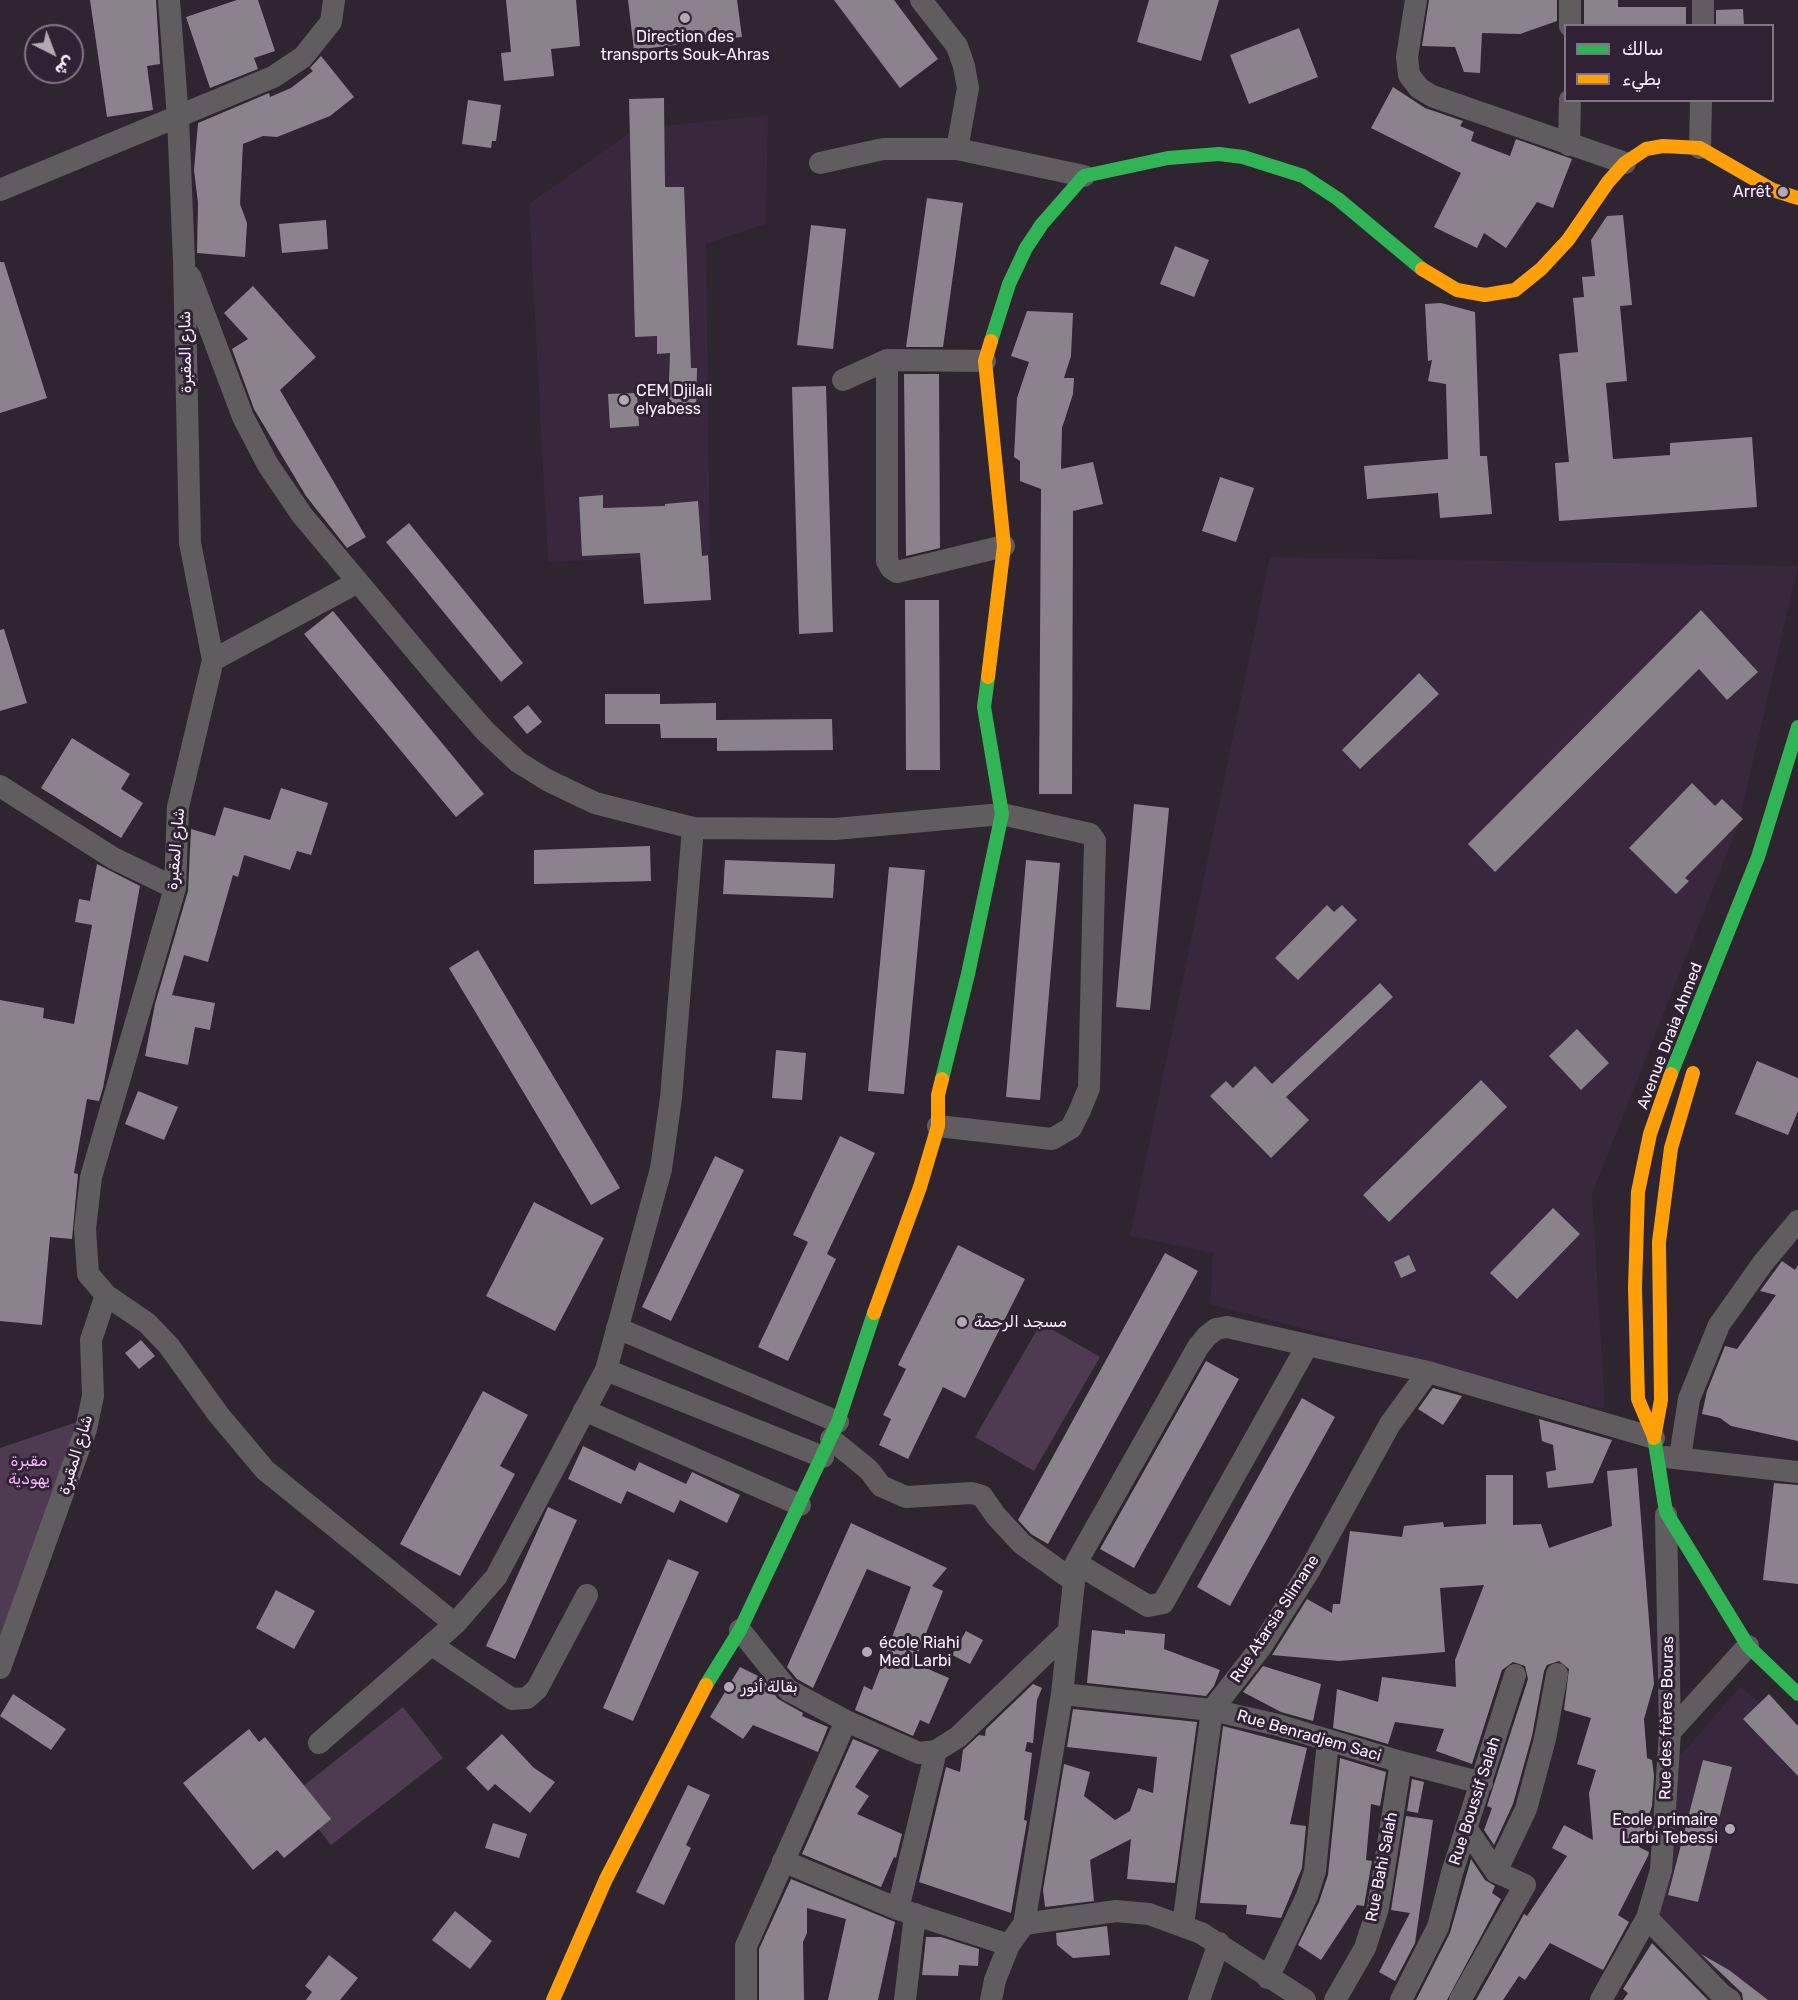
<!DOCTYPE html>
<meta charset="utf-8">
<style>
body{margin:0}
#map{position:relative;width:1798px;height:2000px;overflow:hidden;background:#2e2530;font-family:Rubik,"Noto Sans Arabic",sans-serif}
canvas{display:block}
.legend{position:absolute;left:1564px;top:24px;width:210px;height:78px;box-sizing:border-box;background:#312134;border:2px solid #827484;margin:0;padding:8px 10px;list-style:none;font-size:18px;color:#fbf0fd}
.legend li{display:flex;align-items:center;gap:12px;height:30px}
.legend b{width:30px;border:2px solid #827484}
.north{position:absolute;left:24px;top:24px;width:60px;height:60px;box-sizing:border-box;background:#312134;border:2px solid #827484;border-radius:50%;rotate:138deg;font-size:16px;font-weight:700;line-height:24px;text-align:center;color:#fbf0fd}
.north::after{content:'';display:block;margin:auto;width:21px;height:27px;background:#b3a9b5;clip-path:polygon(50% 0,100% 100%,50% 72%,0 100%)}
</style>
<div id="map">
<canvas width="1798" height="2000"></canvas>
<ul class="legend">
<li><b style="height:8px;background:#30b455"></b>سالك</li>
<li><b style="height:8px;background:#ff9f0a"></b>بطيء</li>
</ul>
<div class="north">ش</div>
</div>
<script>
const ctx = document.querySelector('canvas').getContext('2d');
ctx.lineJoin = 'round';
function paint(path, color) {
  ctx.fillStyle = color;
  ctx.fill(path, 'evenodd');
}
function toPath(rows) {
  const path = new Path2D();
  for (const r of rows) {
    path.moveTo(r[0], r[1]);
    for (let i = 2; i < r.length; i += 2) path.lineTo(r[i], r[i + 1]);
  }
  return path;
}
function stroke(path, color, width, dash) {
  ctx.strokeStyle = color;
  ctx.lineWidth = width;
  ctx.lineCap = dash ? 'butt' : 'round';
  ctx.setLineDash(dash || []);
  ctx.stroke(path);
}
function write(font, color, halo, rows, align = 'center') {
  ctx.font = font + ' Rubik,"Noto Sans Arabic",sans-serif';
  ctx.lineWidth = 6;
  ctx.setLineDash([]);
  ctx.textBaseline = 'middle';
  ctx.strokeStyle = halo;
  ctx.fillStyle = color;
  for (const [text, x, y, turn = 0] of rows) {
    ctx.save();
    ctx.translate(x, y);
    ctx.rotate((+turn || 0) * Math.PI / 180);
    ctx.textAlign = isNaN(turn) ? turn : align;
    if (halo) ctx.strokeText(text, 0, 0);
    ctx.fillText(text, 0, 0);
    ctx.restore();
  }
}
const built = toPath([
 [768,115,766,224,706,244,710,555,548,562,529,204,635,129],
 [1270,557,1798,566,1738,826,1592,1194,1605,1409,1210,1304,1213,1253,1130,1236],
 [1741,1686,1798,1742,1798,2000,1769,2000,1651,1933,1673,1764]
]);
const green = toPath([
 [1041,1323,1100,1357,1034,1471,975,1437],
 [77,1422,0,1636,0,1448],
 [403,1707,443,1758,331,1845,292,1795]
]);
const building = toPath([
 [90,0,156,0,160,64,147,66,153,110,107,117],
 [237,0,258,0,275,51,254,58,258,69,210,88,186,17],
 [506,0,576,0,580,46,551,49,554,76,504,81,501,53,511,52],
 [628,0,737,0,742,37,634,50],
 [834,0,894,0,938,59,900,88],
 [1149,0,1219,0,1201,61,1137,42],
 [1429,0,1557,0,1557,21,1520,34,1482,33,1480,73,1464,72,1455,47,1422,46],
 [1584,0,1618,0,1618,7,1686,7,1686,26,1584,26],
 [1743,9,1744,26,1716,26,1716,10],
 [1299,28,1318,77,1249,104,1230,55],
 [321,56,354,97,330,116,277,137,263,136,243,144,240,204,247,223,245,257,197,253,198,203,194,170,198,123,269,93,270,97,291,88,313,71,310,68],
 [1393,87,1425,108,1463,121,1460,126,1474,132,1471,141,1510,156,1516,139,1572,159,1553,208,1537,202,1506,248,1484,233,1477,248,1434,227,1461,173,1371,128],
 [664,98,665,187,684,187,691,368,697,368,696,413,668,412,670,353,657,354,657,336,635,337,629,99],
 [468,100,501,105,496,141,492,141,491,148,462,144],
 [927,198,963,203,943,347,906,347],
 [1623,215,1632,305,1620,306,1627,381,1606,383,1613,459,1670,455,1670,443,1752,437,1757,507,1559,521,1555,463,1569,462,1559,354,1578,352,1573,298,1584,297,1582,277,1595,276,1591,240,1607,216],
 [326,220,328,249,282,253,279,224],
 [811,225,846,229,833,349,797,345],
 [1175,246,1209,260,1194,297,1160,284],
 [0,262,4,262,47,398,0,413],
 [253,286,316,357,280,390,366,537,347,548,306,496,254,409,232,349,248,339,224,313],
 [1441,303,1475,312,1480,456,1487,456,1492,514,1440,518,1438,493,1367,499,1364,466,1448,459,1446,384,1428,381,1432,360,1428,361,1425,304],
 [1027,311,1073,313,1071,356,1064,378,1074,378,1073,394,1062,428,1061,469,1093,462,1103,504,1073,511,1072,794,1039,794,1041,489,1020,481,1020,461,1014,457,1017,398,1029,362,1011,356],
 [904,374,939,374,940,548,906,556],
 [826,386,833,632,799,634,792,387],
 [637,393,639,426,610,428,608,394],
 [1220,477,1254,488,1236,542,1202,531],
 [603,495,603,508,665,506,665,504,698,501,702,556,708,555,711,600,644,604,640,553,582,556,579,497],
 [409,523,523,663,501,682,386,542],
 [905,600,939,600,940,770,906,770],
 [1701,610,1758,672,1727,700,1699,669,1495,872,1468,844],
 [333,611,484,794,456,817,304,634],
 [4,629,27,703,0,711,0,630],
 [1419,673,1439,694,1360,769,1342,750],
 [605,694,660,694,660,704,716,703,716,720,832,719,833,750,717,751,717,738,661,738,660,724,605,724],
 [528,705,542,722,527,734,513,717],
 [72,738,130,774,121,789,143,803,121,838,41,788],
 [1692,783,1715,806,1722,799,1743,819,1685,878,1689,881,1676,894,1629,848],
 [281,788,328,803,311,855,297,851,290,870,244,855,238,877,233,875,208,962,184,955,172,995,215,1003,210,1030,195,1027,188,1065,145,1056,155,1004,188,891,191,829,215,836,224,807,270,820],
 [1134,804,1169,808,1150,1010,1116,1007],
 [650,846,651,881,534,884,534,850],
 [725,860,835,864,833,898,723,894],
 [1026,860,1060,863,1040,1100,1006,1097],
 [97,864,140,886,103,1088,99,1101,87,1099,74,1173,78,1174,72,1239,50,1237,42,1325,0,1321,0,1000,44,1008,43,1018,74,1024,92,925,75,922,79,899,90,901],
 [889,867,925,870,904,1094,868,1091],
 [1327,905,1334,912,1342,905,1357,920,1298,980,1275,958],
 [478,950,620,1188,591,1205,449,968],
 [1380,983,1393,997,1286,1097,1309,1120,1271,1158,1210,1096,1226,1081,1233,1088,1255,1066,1272,1084],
 [1577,1029,1609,1063,1581,1090,1549,1056],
 [776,1050,806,1053,802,1100,772,1098],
 [1757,1061,1798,1078,1798,1111,1788,1135,1735,1114],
 [1481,1080,1507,1107,1389,1222,1363,1195],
 [138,1091,178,1107,164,1140,125,1124],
 [840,1136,875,1153,827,1254,836,1259,788,1361,758,1347,808,1242,793,1235],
 [715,1156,744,1170,671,1321,642,1307],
 [534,1202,604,1238,555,1331,486,1296],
 [1553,1208,1580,1234,1517,1299,1490,1273],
 [958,1245,1025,1279,965,1398,943,1387,908,1459,879,1445,891,1419,883,1415,906,1369,898,1365],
 [1165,1253,1198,1271,1048,1544,1031,1534,1018,1520],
 [1409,1255,1416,1271,1401,1278,1394,1262],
 [1782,1261,1795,1270,1798,1265,1798,1441,1731,1426,1720,1418,1702,1414,1707,1391,1725,1346,1737,1349,1776,1295,1760,1291],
 [141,1340,155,1356,139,1369,125,1353],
 [1206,1361,1239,1379,1134,1568,1100,1549],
 [1433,1388,1462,1396,1443,1425,1418,1409],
 [483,1391,528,1415,500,1466,515,1474,460,1576,400,1544],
 [1302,1398,1335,1417,1230,1606,1197,1587],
 [1539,1419,1612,1440,1593,1483,1548,1488,1546,1472,1556,1470,1553,1445,1542,1441],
 [583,1446,635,1471,639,1462,686,1484,692,1472,740,1495,727,1523,680,1500,674,1513,627,1491,621,1504,568,1479],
 [1637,1468,1654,1684,1644,1719,1647,1758,1652,1760,1654,1776,1652,1806,1639,1847,1649,1852,1648,1856,1618,1915,1629,1922,1603,1970,1550,1943,1525,1980,1519,1976,1503,2000,1476,2000,1524,1914,1527,1916,1567,1856,1552,1848,1564,1825,1593,1840,1589,1793,1596,1770,1577,1764,1591,1718,1564,1710,1569,1669,1559,1661,1547,1665,1544,1671,1532,1736,1513,1804,1494,1845,1484,1830,1492,1808,1487,1806,1528,1679,1525,1666,1513,1662,1502,1670,1472,1764,1436,1751,1444,1729,1395,1722,1388,1744,1333,1728,1337,1689,1378,1702,1382,1677,1456,1687,1455,1660,1484,1585,1440,1588,1445,1652,1339,1661,1272,1655,1307,1599,1332,1613,1333,1604,1340,1604,1350,1531,1402,1537,1404,1526,1443,1522,1444,1527,1486,1524,1486,1475,1513,1475,1513,1525,1541,1524,1549,1548,1612,1526,1607,1471],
 [1774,1483,1798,1485,1798,1584,1763,1580],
 [548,1507,577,1520,515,1659,486,1646],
 [851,1523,947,1568,932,1586,943,1591,914,1663,949,1678,929,1724,920,1720,913,1736,855,1710,864,1686,872,1690,911,1587,867,1569,813,1688,797,1679,787,1667],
 [668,1559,699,1572,633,1721,603,1708],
 [276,1590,315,1611,294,1649,256,1628],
 [1092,1630,1125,1634,1125,1630,1165,1634,1164,1649,1220,1670,1214,1686,1206,1696,1087,1683],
 [966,1631,983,1640,970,1664,952,1655],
 [1263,1666,1321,1684,1313,1721,1281,1712,1243,1692],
 [740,1667,762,1678,778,1699,803,1713,802,1716,828,1727,818,1752,753,1725,743,1739,710,1717],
 [1033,1684,1042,1688,1037,1700,1033,1743,1027,1742,1025,1751,1032,1753,1024,1820,1027,1821,1011,1913,919,1882,946,1767,960,1772,963,1750,979,1735,985,1736,986,1729],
 [13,1694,66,1729,51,1750,0,1716],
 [1769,1694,1798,1726,1798,1776,1743,1719],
 [1073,1709,1197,1722,1175,1883,1127,1879,1131,1839,1090,1860,1094,1901,1045,1907,1043,1890,1064,1764,1090,1772,1084,1796,1115,1820,1130,1811,1138,1788,1153,1793,1157,1757,1067,1747],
 [1223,1726,1307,1748,1290,1824,1306,1826,1302,1868,1281,1918,1246,1914,1247,1905,1200,1903],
 [249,1729,259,1742,265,1737,331,1819,284,1858,277,1850,253,1870,183,1783],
 [502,1734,534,1768,555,1782,530,1813,495,1784,488,1791,466,1768],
 [853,1739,879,1750,855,1787,869,1796,857,1814,902,1834,896,1858,894,1857,881,1887,802,1854],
 [1340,1758,1386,1772,1380,1806,1371,1804,1366,1860,1372,1861,1364,1906,1357,1905,1321,1960,1298,1945,1319,1902,1328,1875],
 [1703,1760,1732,1767,1698,1902,1668,1895],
 [1412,1779,1424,1782,1418,1813,1407,1811],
 [688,1785,710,1795,686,1845,691,1848,664,1905,636,1892],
 [1406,1816,1433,1820,1415,1943,1395,1981,1379,1972,1410,1913,1391,1910],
 [493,1823,527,1834,519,1858,485,1848],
 [1471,1859,1485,1880,1495,1886,1492,1893,1501,1899,1447,2000,1416,2000,1450,1933],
 [791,1879,895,1922,878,2000,828,2000,846,1919,807,1908,807,1933,803,1942,804,2000,759,2000,759,1949],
 [455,1911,492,1941,470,1969,432,1940],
 [1107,1926,1110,1955,1073,1958,1057,1945,1056,1933],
 [926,1937,941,1937,979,1949,978,1966,959,1965,958,1976,922,1975],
 [1652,1943,1708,2000,1623,2000,1628,1993,1623,1989],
 [1701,1954,1729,1970,1768,2000,1743,2000,1742,1993],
 [329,1955,358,1978,340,2000,306,2000,312,1992,305,1986]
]);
const street = toPath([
 [921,0,957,46,964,66,968,88,957,149],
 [1416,0,1407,57,1409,75,1419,88,1432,96,1625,163],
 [1570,26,1570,0],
 [1703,26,1703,0],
 [1569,145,1570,100],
 [1700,148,1701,100],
 [820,163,883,149,957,149,1084,176],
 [0,190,273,77,303,57,331,22,334,0],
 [190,276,243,417,268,465,302,515,436,675,485,731,518,762,547,780,595,803,693,828,835,829,1002,814,1090,834,1095,841,1089,1088,1080,1110,1071,1128,1052,1139,938,1126],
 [887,360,887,561,891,568,897,572,1004,546],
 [843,380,887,360,985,361],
 [213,660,358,582],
 [0,786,113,858,175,888],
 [693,828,671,1098,661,1169,606,1370,823,1457],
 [106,1295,147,1323,169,1346,218,1414,265,1470,455,1624],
 [617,1328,838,1422],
 [584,1410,800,1505],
 [831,1439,869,1470,881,1486,906,1497,972,1493,982,1496,996,1516,1022,1544,1074,1581],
 [1666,1457,1798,1472],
 [1680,1457,1689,1399,1719,1325,1763,1263,1798,1221],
 [1076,1563,1148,1606,1163,1603,1307,1346],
 [740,1630,788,1690,846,1721,919,1753,936,1751,958,1737,1067,1633],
 [432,1645,512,1699,527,1698,537,1689,587,1595],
 [0,1668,86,1429,93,1396,91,1340,106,1295,88,1274,85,1229,91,1177,175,888,178,807,213,660,190,543,184,261,178,118,169,0],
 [1062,1694,1212,1710,1278,1725,1401,1762,1482,1783],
 [1670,1732,1748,1646],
 [319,1743,455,1624,496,1577,606,1370],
 [783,1861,898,1909,1009,1945],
 [1496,1872,1526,1809,1545,1739,1557,1674],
 [898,1909,936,1751],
 [1647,1918,1722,1995,1730,2000],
 [1024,1924,1116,1911,1149,1914,1201,1933,1305,2000],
 [1183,1925,1212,1710,1261,1647,1309,1571,1390,1424,1428,1372],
 [1268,1978,1307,1896,1315,1871,1328,1741],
 [746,2000,746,1946,846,1721],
 [905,2000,915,1914],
 [991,2000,995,1980,1009,1945,1024,1924,1062,1694,1076,1563,1198,1347,1207,1336,1216,1329,1227,1327,1428,1372,1654,1438],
 [1199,2000,1219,1943],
 [1335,2000,1365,1948,1378,1908,1401,1762],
 [1401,2000,1438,1927,1452,1873,1515,1675],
 [1460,2000,1525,1885,1496,1872,1466,1828],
 [1601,2000,1647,1918,1661,1870,1670,1732,1666,1515]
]);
const fast = toPath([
 [991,341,1009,284,1026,248,1042,224,1084,176,1168,158,1219,154,1243,157,1303,176,1338,199,1422,269],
 [1671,1074,1758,857,1798,727],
 [942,1079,968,974,1002,814,984,707,988,677],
 [1654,1437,1666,1512,1748,1646,1798,1694],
 [706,1685,740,1630,838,1422,874,1313]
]);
const slow = toPath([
 [1422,269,1457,290,1485,295,1515,290,1541,269,1568,240,1608,182,1625,163,1646,149,1663,146,1700,148,1773,190,1798,198],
 [988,677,1004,546,985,361,991,341],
 [874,1313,920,1187,938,1126,938,1095,942,1079],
 [1654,1437,1638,1399,1635,1288,1638,1192,1650,1134,1671,1074],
 [1654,1438,1661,1400,1659,1242,1671,1148,1693,1073],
 [553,2000,606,1879,706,1685]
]);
const markers = [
 [685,18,6,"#b3a9b5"],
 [1783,192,6,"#b3a9b5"],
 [624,400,6,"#b3a9b5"],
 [962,1322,6,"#b3a9b5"],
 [867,1652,6,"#b3a9b5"],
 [729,1687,6,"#b3a9b5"],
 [1730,1829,6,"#b3a9b5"]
];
const poiNames = [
 ["Direction des",685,37,"center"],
 ["transports Souk-Ahras",685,55,"center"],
 ["Arrêt",1771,192,"right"],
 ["CEM Djilali",636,391],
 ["elyabess",636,409],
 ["مسجد الرحمة",974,1322],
 ["école Riahi",879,1643],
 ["Med Larbi",879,1661],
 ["بقالة أنور",741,1687],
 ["Ecole primaire",1718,1820,"right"],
 ["Larbi Tebessi",1718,1838,"right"]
];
const streetNames = [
 ["شارع المقبرة",186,352,-91],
 ["شارع المقبرة",176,849,-85],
 ["Avenue Draia Ahmed",1670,1036,-69],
 ["شارع المقبرة",76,1455,-73],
 ["Rue Atarsia Slimane",1275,1619,-57],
 ["Rue des frères Bouras",1667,1718,-89],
 ["Rue Benradjem Saci",1309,1736,16],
 ["Rue Boussif Salah",1475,1801,-72],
 ["Rue Bahi Salah",1382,1867,-79]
];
const parkNames = [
 ["مقبرة",29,1461],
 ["يهودية",29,1479]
];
paint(built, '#39273d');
paint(green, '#4e3b52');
paint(building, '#8b838c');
stroke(street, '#605c60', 22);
stroke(fast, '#30b455', 14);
stroke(slow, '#ff9f0a', 14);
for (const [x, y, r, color] of markers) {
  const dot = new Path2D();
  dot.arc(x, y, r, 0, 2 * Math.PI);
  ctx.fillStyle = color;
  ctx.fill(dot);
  stroke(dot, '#312134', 2);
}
write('16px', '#fbf0fd', '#312134', poiNames, 'left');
write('16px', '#fbf0fd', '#312134', streetNames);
write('16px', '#f3b8fd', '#312134', parkNames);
</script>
